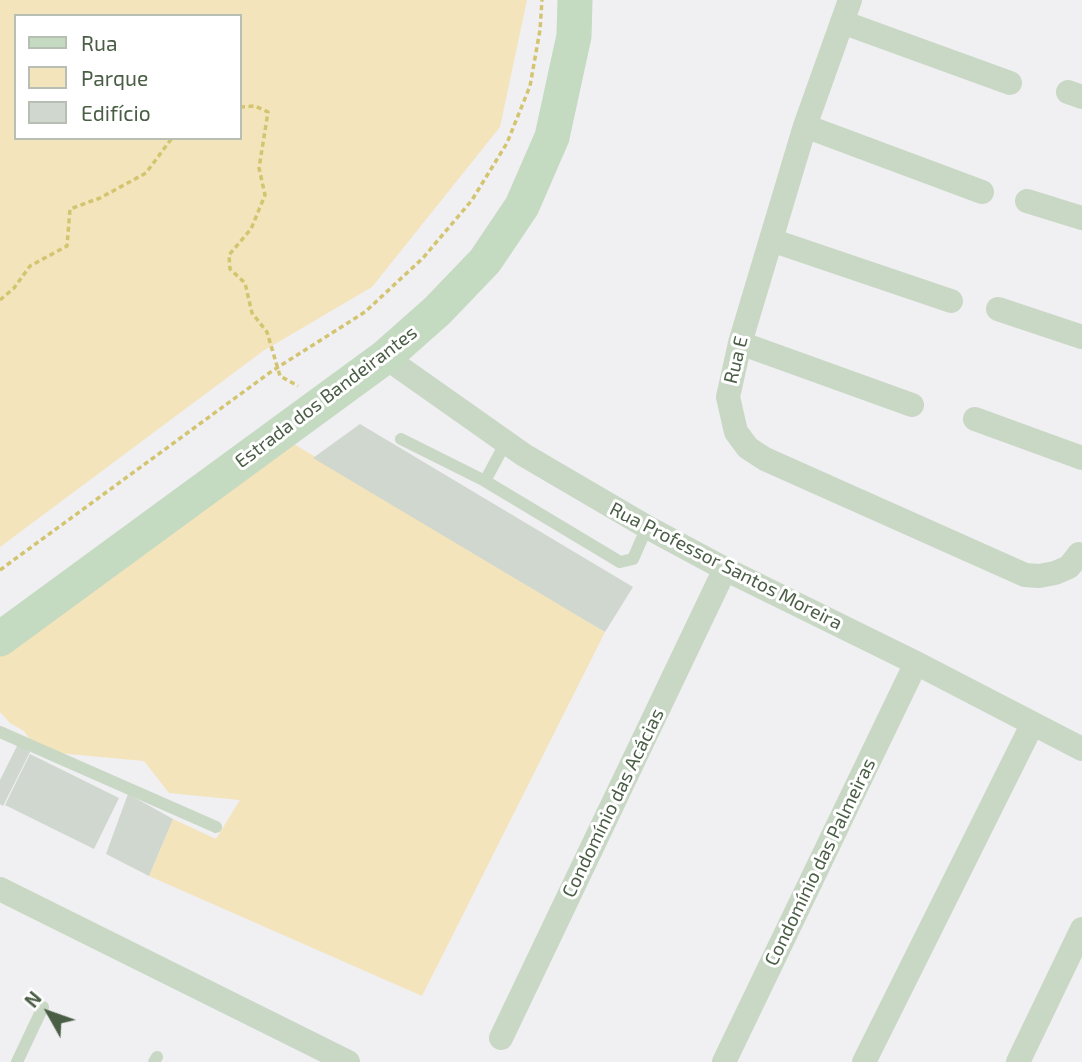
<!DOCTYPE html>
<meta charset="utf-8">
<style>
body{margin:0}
#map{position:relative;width:1082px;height:1062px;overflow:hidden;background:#f0eff2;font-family:"Exo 2",sans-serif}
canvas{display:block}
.legend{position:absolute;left:14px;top:14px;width:228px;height:126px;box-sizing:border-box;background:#fff;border:2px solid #b7bfb5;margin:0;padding:9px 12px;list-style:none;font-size:21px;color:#4a5e46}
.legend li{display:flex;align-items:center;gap:14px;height:35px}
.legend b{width:35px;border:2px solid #b7bfb5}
.north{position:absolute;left:14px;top:978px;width:70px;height:70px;-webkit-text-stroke:5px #fff;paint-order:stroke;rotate:310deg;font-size:19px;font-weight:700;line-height:28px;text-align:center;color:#4a5e46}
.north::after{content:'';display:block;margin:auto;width:24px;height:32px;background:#4a5e46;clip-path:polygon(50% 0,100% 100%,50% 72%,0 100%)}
</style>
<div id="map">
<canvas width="1082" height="1062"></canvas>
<ul class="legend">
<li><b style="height:9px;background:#c4dac1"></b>Rua</li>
<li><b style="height:19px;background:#f3e4bb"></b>Parque</li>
<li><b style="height:19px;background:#cfd7cf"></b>Edifício</li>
</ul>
<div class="north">N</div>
</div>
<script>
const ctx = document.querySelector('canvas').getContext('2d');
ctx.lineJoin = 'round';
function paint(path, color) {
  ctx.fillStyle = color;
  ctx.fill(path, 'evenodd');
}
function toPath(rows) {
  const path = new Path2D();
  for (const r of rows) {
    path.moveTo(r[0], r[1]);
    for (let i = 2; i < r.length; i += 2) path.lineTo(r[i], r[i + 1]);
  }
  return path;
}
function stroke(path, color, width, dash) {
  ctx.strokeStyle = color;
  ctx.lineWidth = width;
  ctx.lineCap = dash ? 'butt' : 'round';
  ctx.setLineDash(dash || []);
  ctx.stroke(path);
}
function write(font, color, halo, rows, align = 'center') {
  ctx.font = font + ' "Exo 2",sans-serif';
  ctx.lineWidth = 6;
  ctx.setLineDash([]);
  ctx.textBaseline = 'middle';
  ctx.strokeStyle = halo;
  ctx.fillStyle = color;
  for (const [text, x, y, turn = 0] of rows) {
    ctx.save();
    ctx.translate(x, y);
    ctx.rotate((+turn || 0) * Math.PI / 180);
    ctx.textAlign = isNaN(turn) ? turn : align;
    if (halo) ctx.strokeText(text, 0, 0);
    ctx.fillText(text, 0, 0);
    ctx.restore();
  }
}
const green = toPath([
 [0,0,527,0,500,127,372,287,263,351,0,547],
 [16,16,240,16,240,138,16,138],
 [294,444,605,632,422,996,149,876,173,819,216,839,240,800,169,793,144,761,58,753,29,738,24,731,10,723,0,712,0,650]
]);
const building = toPath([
 [360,424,633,587,605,632,313,458],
 [18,744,30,752,3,806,0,804,0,780],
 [30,754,119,798,94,849,5,805],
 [128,794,173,819,149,876,106,854]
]);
const path = toPath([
 [240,107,255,106,268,112,259,168,265,195,251,229,229,255,230,269,245,283,252,313,267,332,280,376,298,386],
 [0,300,14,288,30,266,67,246,70,209,100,198,146,173,172,138],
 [0,570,272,371,365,312,423,258,472,200,507,143,530,86,540,30,542,0]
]);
const lane = toPath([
 [401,439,485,481,620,562,633,559,647,527],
 [485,481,506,442],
 [0,732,216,827],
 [17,1062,43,1007],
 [154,1062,157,1057]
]);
const street = toPath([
 [850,0,805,126,740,343,728,397,736,432,748,448,765,459,1025,575,1039,576,1055,573,1069,567,1079,554,1082,555],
 [842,22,1010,83],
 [1068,92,1082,97],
 [805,126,982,192],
 [1027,201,1082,218],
 [771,240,951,301],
 [998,309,1082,337],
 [740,343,912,405],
 [385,357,524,455,647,527,725,569,916,663,1082,749],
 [975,419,1082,458],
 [0,889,348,1062],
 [501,1038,725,569],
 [724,1062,916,663],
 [864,1062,1032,725],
 [1018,1062,1082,929]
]);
const secondary = toPath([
 [0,639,385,357,437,311,485,261,522,206,552,137,574,36,575,0]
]);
const streetNames = [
 ["Rua E",736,360,-76],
 ["Estrada dos Bandeirantes",326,397,-37],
 ["Rua Professor Santos Moreira",726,566,27],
 ["Condomínio das Acácias",613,803,-64],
 ["Condomínio das Palmeiras",820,862,-64]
];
paint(green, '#f3e4bb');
paint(building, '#cfd7cf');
stroke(path, '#d3c570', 3.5, [5, 3.5]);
stroke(lane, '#c8d8c5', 12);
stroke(street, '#c8d8c5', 24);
stroke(secondary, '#c4dac1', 35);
write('19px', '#4a5e46', '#fff', streetNames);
</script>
